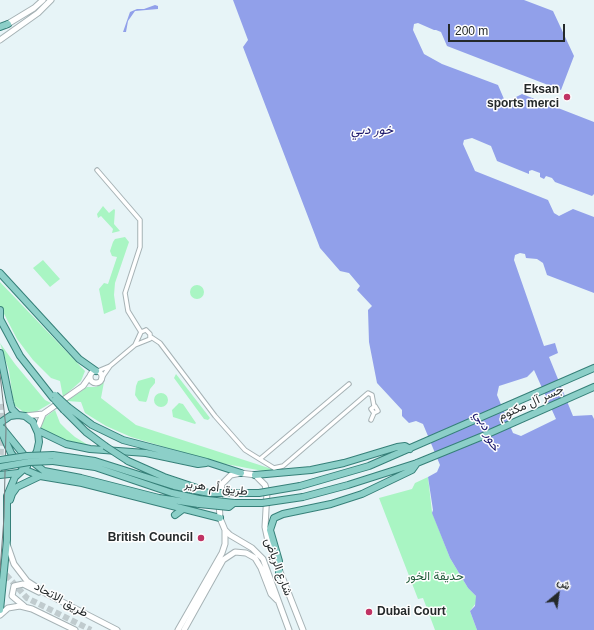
<!DOCTYPE html>
<meta charset="utf-8">
<style>
body{margin:0}
#map{position:relative;width:594px;height:630px;overflow:hidden;background:#e7f4f7;font-family:Helvetica,Vazirmatn,sans-serif}
canvas{display:block}
.north{position:absolute;left:538px;top:574px;width:40px;height:40px;-webkit-text-stroke:3px #fefefe;paint-order:stroke;rotate:29deg;font-size:11px;font-weight:700;line-height:16px;text-align:center;color:#24292a}
.north::after{content:'';display:block;margin:auto;width:14px;height:18px;background:#24292a;clip-path:polygon(50% 0,100% 100%,50% 72%,0 100%)}
.scale{position:absolute;left:448px;top:24px;width:117px;height:18px;box-sizing:border-box;border:2px solid #24292a;border-top:0;padding-left:5px;font-size:12px;line-height:14px;white-space:nowrap;color:#24292a;-webkit-text-stroke:3px #fefefe;paint-order:stroke}
</style>
<div id="map">
<canvas width="594" height="630"></canvas>
<div class="north">ش</div>
<div class="scale">200 m</div>
</div>
<script>
const ctx = document.querySelector('canvas').getContext('2d');
ctx.lineJoin = 'round';
function paint(path, color) {
  ctx.fillStyle = color;
  ctx.fill(path, 'evenodd');
}
function toPath(rows) {
  const path = new Path2D();
  for (const r of rows) {
    if (r.length === 3) {
      path.moveTo(r[0] + r[2], r[1]);
      path.arc(r[0], r[1], r[2], 0, 2 * Math.PI);
      continue;
    }
    path.moveTo(r[0], r[1]);
    for (let i = 2; i < r.length; i += 2) path.lineTo(r[i], r[i + 1]);
  }
  return path;
}
function stroke(path, color, width, dash) {
  ctx.strokeStyle = color;
  ctx.lineWidth = width;
  ctx.lineCap = dash ? 'butt' : 'round';
  ctx.setLineDash(dash || []);
  ctx.stroke(path);
}
function write(font, color, halo, rows, align = 'center') {
  ctx.font = font + ' Helvetica,Vazirmatn,sans-serif';
  ctx.lineWidth = 3;
  ctx.setLineDash([]);
  ctx.textBaseline = 'middle';
  ctx.strokeStyle = halo;
  ctx.fillStyle = color;
  for (const [text, x, y, turn = 0] of rows) {
    ctx.save();
    ctx.translate(x, y);
    ctx.rotate((+turn || 0) * Math.PI / 180);
    ctx.textAlign = isNaN(turn) ? turn : align;
    if (halo) ctx.strokeText(text, 0, 0);
    ctx.fillText(text, 0, 0);
    ctx.restore();
  }
}
const green = toPath([
 [103,206,109,213,114,209,115,210,114,224,120,231,112,233,113,229,101,216,98,218,97,214],
 [125,237,129,242,115,283,114,295,116,309,104,314,99,289,104,283,108,284,117,257,112,256,110,251,113,242,115,239],
 [43,260,60,279,50,287,33,268],
 [0,282,85,371,81,381,63,397,60,381,51,378,33,360,17,339,0,306],
 [197,292,7],
 [0,343,15,364,45,400,51,403,34,413,25,413,14,405,9,371],
 [176,374,210,418,208,420,204,419,174,378],
 [152,377,155,379,155,383,150,389,147,400,146,402,139,401,135,395,136,386,138,381],
 [104,382,101,398,136,425,275,470,275,471,263,471,215,462,131,437,106,426,85,413,81,402,67,401,87,387,96,387],
 [161,400,7],
 [179,403,183,404,196,423,195,424,173,417,172,410],
 [55,410,60,423,67,430,75,437,93,448,68,443,39,428,41,420],
 [428,477,432,512,450,558,468,588,476,596,476,603,470,611,477,630,435,630,423,598,418,599,379,498,412,489,415,483]
]);
const water = toPath([
 [233,0,524,0,553,11,574,56,561,90,447,46,441,32,436,30,434,30,418,23,414,24,413,30,424,54,442,64,498,85,504,99,508,101,522,94,594,122,594,194,592,196,555,182,552,178,546,176,544,179,540,177,540,173,532,170,529,171,529,174,497,161,491,146,472,138,464,140,463,144,475,171,548,200,554,213,559,216,573,209,594,217,594,293,547,275,543,263,537,259,526,258,525,254,520,253,515,255,514,260,544,346,555,343,558,353,549,357,573,416,592,415,594,419,594,630,477,630,470,611,475,606,476,596,468,588,450,558,432,513,433,510,428,477,437,472,440,465,423,424,416,421,409,423,402,416,402,410,377,383,369,342,368,310,372,306,357,290,360,286,349,273,340,271,320,248,243,47,248,40],
 [534,370,556,419,521,436,513,433,497,395,499,386,527,377],
 [155,5,158,6,158,9,135,11,128,21,126,32,123,32,130,12,137,9,144,9]
]);
const primaryTunnel = toPath([
 [0,404,2,424,0,473],
 [0,568,27,598,91,630]
]);
const street = toPath([
 [97,170,140,220,140,247,125,293,128,311,141,332],
 [146,330,150,334,150,339,135,345,141,332,146,330],
 [151,337,160,343,215,416,245,450,274,468,283,466,368,393,372,395,374,406],
 [98,371,110,366,135,345],
 [101,379,110,366],
 [371,420,374,413,378,411,375,406,371,409,374,413],
 [260,459,349,384]
]);
const secondary = toPath([
 [6,25,34,8,43,0],
 [0,40,38,13,51,0],
 [96,377,6],
 [25,416,43,414,83,386,90,376],
 [37,429,43,414],
 [7,544,14,564,27,581,47,594,117,630],
 [24,606,12,596,14,586,23,584,39,592],
 [0,615,8,608,20,606,32,609,75,630],
 [178,630,222,553,225,544,225,530],
 [184,630,223,560,235,552,246,553,255,558,261,568,271,594,277,600],
 [289,630,263,559,252,548,230,535,225,530,220,518,219,502,222,484,231,475,241,473,255,475,265,485,267,492,265,527,268,541,303,630]
]);
const primary = toPath([
 [0,27,8,24],
 [0,273,79,359,96,371],
 [0,310,0,318],
 [0,319,20,356,53,398],
 [0,353,10,402,12,409,18,415],
 [68,407,92,425,123,440,207,462,241,473],
 [64,410,86,432,105,446],
 [0,422,1,431,11,453,20,465,28,471,40,476,82,483,220,518],
 [0,423,10,416,18,415,25,416,33,422,38,433,39,442,37,451,33,459],
 [3,429,24,455,44,471,81,478,159,498,199,504],
 [37,430,66,444,90,449,146,453,198,464,206,463],
 [53,455,95,461,174,486,209,493],
 [53,461,95,467,172,493,199,499],
 [128,461,164,477,200,489],
 [0,475,18,473],
 [255,475,311,470,344,463,397,447,405,446,410,449],
 [300,486,369,466,594,368],
 [303,497,348,485,417,463,483,436,594,387],
 [10,500,12,494,17,487,40,476],
 [175,515,183,509],
 [279,574,279,561,270,530,274,518,283,514,331,504,362,494,412,470,417,463],
 [0,610,7,540,7,496,15,477,27,466]
]);
const rail = toPath([
 [0,374,6,428,4,517,0,571]
]);
const primaryBridge = toPath([
 [55,395,68,407],
 [55,400,64,410],
 [105,446,128,461],
 [0,460,27,456,53,455],
 [0,467,29,462,53,461],
 [209,493,259,493,300,486],
 [199,499,234,503,262,503,303,497],
 [199,504,229,507,234,503]
]);
const markers = [
 [567,97,4,"#c03364"],
 [201,538,4,"#c03364"],
 [369,612,4,"#c03364"]
];
const poiNames = [
 ["Eksan",559,90],
 ["sports merci",559,104],
 ["British Council",193,538],
 ["Dubai Court",377,612,"left"]
];
const streetNames = [
 ["جسر آل مكتوم",531,403,-24],
 ["طريق أم هرير",216,488,7],
 ["شارع الرياض",278,567,70],
 ["طريق الاتحاد",61,600,29]
];
const parkNames = [
 ["حديقة الخور",435,577]
];
const waterNames = [
 ["خور دبي",372,130],
 ["خور دبي",487,431,65]
];
paint(green, '#a9f5c3');
paint(water, '#91a0ea');
stroke(primaryTunnel, '#c0cbce', 6, [6, 3]);
stroke(street, '#a6b2b5', 5.5);
stroke(secondary, '#a6b2b5', 7);
stroke(primary, '#368079', 8);
stroke(street, '#fff', 3.5);
stroke(secondary, '#fff', 5);
stroke(primary, '#8ccfc8', 6);
stroke(rail, '#757d7f', 1);
stroke(primaryBridge, '#368079', 8, []);
stroke(primaryBridge, '#8ccfc8', 6);
for (const [x, y, r, color] of markers) {
  const dot = new Path2D();
  dot.arc(x, y, r, 0, 2 * Math.PI);
  ctx.fillStyle = color;
  ctx.fill(dot);
  stroke(dot, '#fefefe', 1.5);
}
write('bold 12px', '#24292a', '#fefefe', poiNames, 'right');
write('12px', '#24292a', '#fefefe', streetNames);
write('12px', '#1e5937', '#fefefe', parkNames);
write('italic 13px', '#1b176c', '#fefefe', waterNames);
</script>
